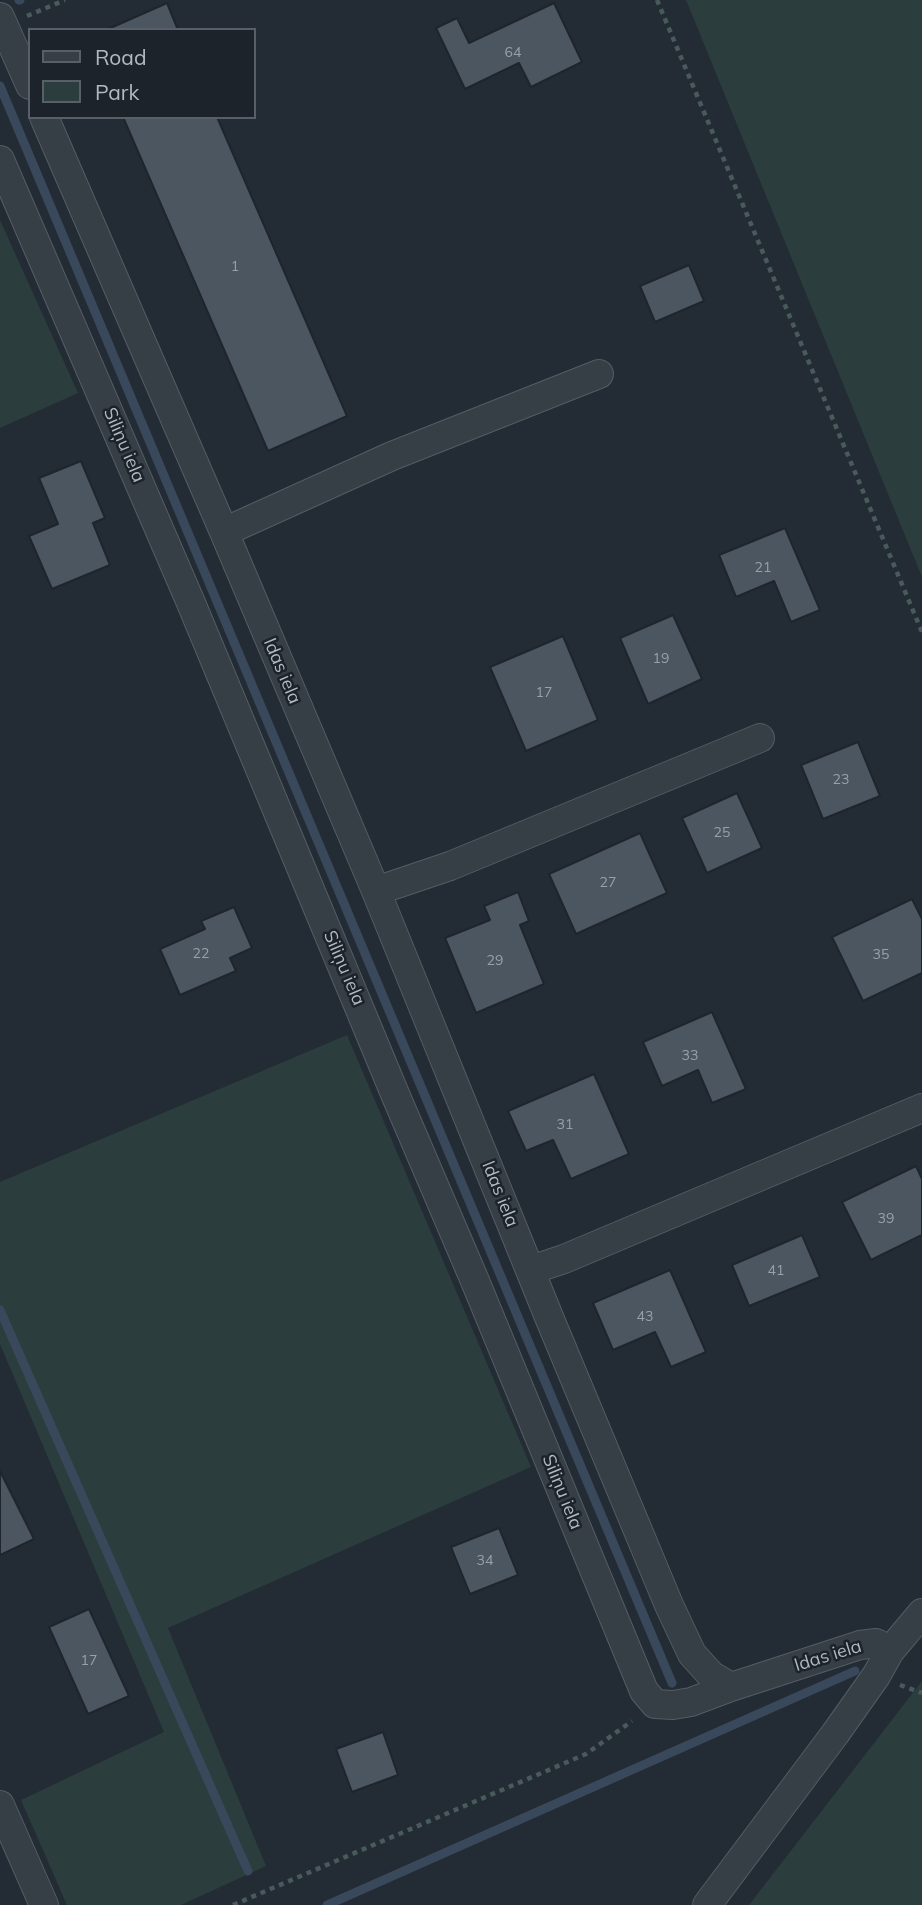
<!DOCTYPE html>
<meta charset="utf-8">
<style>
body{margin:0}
#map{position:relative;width:922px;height:1905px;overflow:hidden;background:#232c35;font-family:Mulish,sans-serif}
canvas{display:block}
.legend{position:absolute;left:28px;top:28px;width:228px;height:91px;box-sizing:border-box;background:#1c232b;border:2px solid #585f68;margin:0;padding:9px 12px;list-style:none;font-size:21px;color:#b1b9c3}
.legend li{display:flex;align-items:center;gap:14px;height:35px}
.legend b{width:35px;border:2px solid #585f68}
</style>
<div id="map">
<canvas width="922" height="1905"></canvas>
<ul class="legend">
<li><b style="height:9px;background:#363e46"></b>Road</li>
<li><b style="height:19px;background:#2b3d3c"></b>Park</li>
</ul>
</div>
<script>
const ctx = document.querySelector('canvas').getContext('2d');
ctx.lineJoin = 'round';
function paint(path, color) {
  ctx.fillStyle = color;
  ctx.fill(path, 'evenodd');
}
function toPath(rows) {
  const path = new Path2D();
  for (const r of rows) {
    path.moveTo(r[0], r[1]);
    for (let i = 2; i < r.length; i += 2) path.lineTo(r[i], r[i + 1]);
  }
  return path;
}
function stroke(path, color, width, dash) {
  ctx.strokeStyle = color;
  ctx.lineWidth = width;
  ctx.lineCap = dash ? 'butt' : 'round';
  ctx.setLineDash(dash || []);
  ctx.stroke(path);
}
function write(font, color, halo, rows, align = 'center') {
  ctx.font = font + ' Mulish,sans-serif';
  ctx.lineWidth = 5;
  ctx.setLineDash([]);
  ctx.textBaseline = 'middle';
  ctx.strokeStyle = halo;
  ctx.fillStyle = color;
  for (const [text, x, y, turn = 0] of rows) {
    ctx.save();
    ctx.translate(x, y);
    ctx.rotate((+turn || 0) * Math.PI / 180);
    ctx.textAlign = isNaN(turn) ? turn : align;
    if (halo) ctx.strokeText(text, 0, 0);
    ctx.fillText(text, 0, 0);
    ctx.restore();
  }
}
const green = toPath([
 [686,0,922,0,922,577],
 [0,220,78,393,0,428],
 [347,1035,531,1467,168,1628,266,1866,181,1905,67,1905,21,1800,164,1732,0,1344,0,1182],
 [922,1681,922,1905,749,1905]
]);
const stream = toPath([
 [19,0,20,0],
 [0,86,672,1683],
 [0,1310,248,1871],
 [327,1905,855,1671]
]);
const building = toPath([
 [167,3,178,30,106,30,167,3],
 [554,3,582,62,531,87,519,63,465,89,436,28,457,18,469,43,554,3],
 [123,117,217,117,347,416,268,451,123,117],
 [689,265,704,301,655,322,640,286,689,265],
 [81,461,105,518,93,523,110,565,52,589,29,536,58,524,39,478,81,461],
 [785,528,820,610,791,622,774,581,736,597,719,555,785,528],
 [673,615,702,679,648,704,620,638,673,615],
 [563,636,598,720,526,751,490,667,563,636],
 [858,742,880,796,823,819,801,765,858,742],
 [737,793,762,848,707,873,682,818,737,793],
 [640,833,667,893,576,934,549,874,640,833],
 [518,892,529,921,520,925,544,984,476,1013,445,938,490,920,484,906,518,892],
 [912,899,922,919,922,973,863,1001,832,937,912,899],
 [234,907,252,948,230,958,236,971,180,995,160,949,205,929,201,921,234,907],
 [712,1012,746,1089,712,1103,698,1070,662,1086,643,1042,712,1012],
 [594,1074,629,1154,571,1179,553,1140,526,1151,508,1111,594,1074],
 [916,1166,922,1179,922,1235,871,1260,842,1202,916,1166],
 [802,1235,820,1277,749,1306,732,1265,802,1235],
 [670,1270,706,1352,671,1367,655,1332,613,1350,593,1303,670,1270],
 [0,1471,34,1539,0,1555,0,1471],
 [499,1528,518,1575,470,1594,451,1547,499,1528],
 [89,1609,129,1696,88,1714,49,1627,89,1609],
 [383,1732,398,1775,352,1792,336,1749,383,1732]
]);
const path = toPath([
 [657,0,922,632],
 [27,16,65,0],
 [900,1685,922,1693],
 [233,1905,586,1754,632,1721]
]);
const minor = toPath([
 [0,17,30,85],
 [44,117,224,532,376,891,549,1317,669,1605,692,1654,711,1675,731,1687],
 [0,160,191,603,395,1094,475,1281,644,1691,655,1704,673,1705,691,1702,731,1687,860,1645,876,1643,890,1651],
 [224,532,392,456,599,374],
 [376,891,450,866,760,738],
 [531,1270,564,1259,922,1108],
 [0,1805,44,1905],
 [707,1905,835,1734,876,1676,890,1651,922,1613]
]);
const numberNames = [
 ["64",513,53],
 ["1",235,267],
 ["21",763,568],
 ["19",661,659],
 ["17",544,693],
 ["23",841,780],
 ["25",722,833],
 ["27",608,883],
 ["22",201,954],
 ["35",881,955],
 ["29",495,961],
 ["33",690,1056],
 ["31",565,1125],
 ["39",886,1219],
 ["41",776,1271],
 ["43",645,1317],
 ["34",485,1561],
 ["17",89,1661]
];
const streetNames = [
 ["Siliņu iela",124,445,67],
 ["Idas iela",282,671,67],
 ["Siliņu iela",344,968,67],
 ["Idas iela",500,1194,68],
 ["Siliņu iela",562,1492,68],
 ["Idas iela",828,1656,-17]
];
paint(green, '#2b3d3c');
stroke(stream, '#39495b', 9);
paint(building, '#4b5661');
stroke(building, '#1e252d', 2);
stroke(minor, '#545c64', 30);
stroke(path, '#495a5b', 4.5, [5, 5]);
stroke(minor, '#363e46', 28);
write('14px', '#98a0aa', null, numberNames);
write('18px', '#b1b9c3', '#1c232b', streetNames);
</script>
